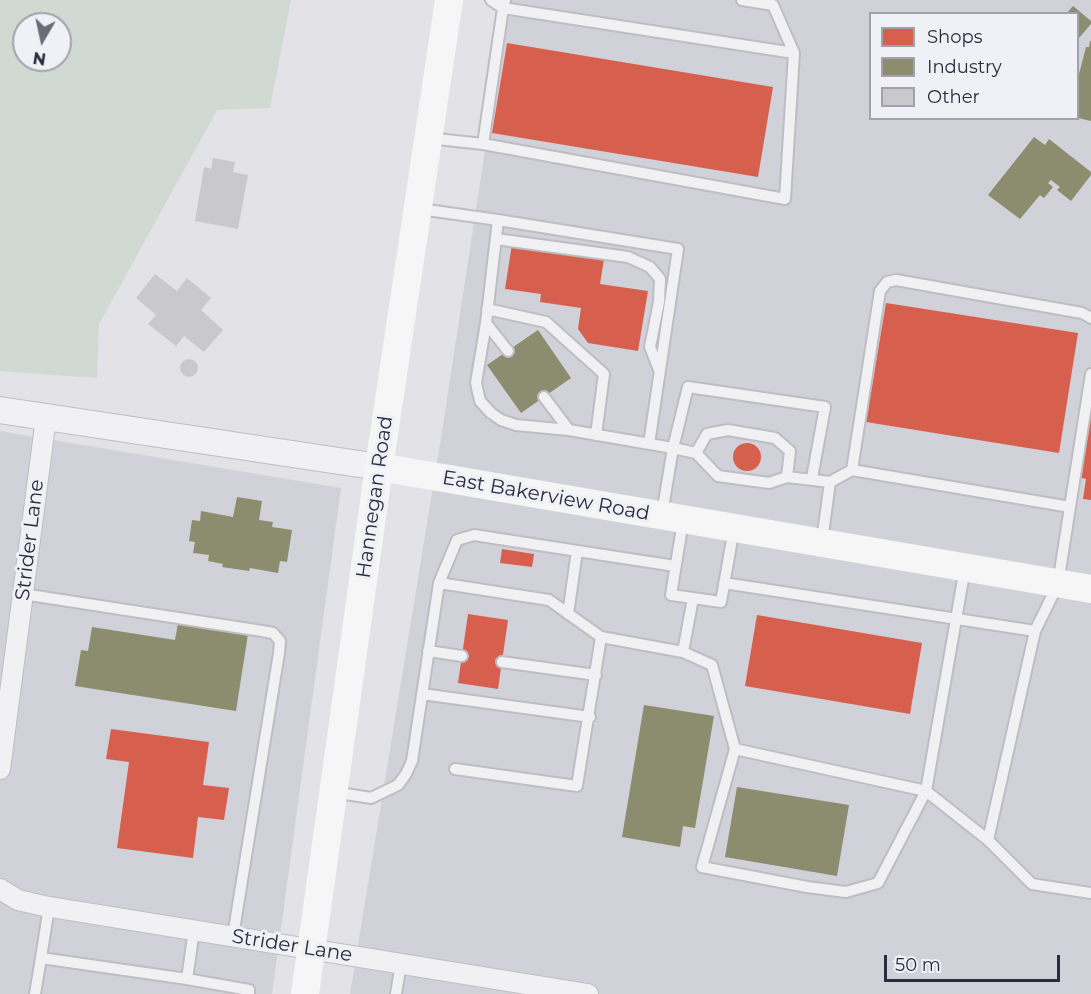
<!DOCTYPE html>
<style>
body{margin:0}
#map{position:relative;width:1091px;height:994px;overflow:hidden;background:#e2e2e7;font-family:Montserrat,sans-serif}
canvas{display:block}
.legend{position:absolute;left:869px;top:12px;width:210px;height:108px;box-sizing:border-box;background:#f0f1f6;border:2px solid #a1a2ac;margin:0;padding:8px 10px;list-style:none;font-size:18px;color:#2b2c3e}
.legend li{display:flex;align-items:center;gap:12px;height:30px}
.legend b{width:30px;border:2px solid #a1a2ac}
.north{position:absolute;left:12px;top:12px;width:60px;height:60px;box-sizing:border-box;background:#f0f1f6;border:2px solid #a1a2ac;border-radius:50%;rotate:189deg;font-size:16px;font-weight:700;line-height:24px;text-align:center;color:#2b2c3e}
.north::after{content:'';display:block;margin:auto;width:21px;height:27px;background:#6b6c79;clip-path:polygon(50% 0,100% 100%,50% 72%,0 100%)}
.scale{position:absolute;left:884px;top:955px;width:176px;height:27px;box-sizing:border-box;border:3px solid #2b2c3e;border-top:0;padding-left:8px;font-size:18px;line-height:21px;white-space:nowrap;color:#2b2c3e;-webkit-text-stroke:4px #f0f1f6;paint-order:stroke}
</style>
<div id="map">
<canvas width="1091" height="994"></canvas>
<ul class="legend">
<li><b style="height:16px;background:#d6604d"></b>Shops</li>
<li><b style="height:16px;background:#8c8c6e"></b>Industry</li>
<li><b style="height:16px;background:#c8c8cd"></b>Other</li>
</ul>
<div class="north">N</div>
<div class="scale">50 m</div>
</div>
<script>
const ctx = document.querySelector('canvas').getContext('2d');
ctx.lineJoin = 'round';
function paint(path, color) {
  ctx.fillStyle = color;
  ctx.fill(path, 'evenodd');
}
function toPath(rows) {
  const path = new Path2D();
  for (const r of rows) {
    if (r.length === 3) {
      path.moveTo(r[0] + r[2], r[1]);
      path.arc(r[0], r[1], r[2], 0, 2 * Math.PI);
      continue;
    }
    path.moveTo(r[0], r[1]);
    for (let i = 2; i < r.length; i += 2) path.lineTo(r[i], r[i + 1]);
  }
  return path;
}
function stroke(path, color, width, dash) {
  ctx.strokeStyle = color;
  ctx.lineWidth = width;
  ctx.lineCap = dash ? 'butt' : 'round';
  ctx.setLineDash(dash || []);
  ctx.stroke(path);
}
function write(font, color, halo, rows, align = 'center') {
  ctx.font = font + ' Montserrat,sans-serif';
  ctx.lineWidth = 6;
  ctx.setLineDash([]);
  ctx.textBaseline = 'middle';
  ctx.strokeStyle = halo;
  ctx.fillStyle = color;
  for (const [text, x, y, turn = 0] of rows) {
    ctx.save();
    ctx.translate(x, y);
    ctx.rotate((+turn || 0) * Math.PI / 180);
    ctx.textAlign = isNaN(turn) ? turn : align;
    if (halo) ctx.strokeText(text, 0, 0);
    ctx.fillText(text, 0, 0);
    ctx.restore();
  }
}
const built = toPath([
 [508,0,1091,0,1091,994,350,994,442,432],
 [870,14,1078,14,1078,118,870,118],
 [0,431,341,488,272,994,0,994]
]);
const green = toPath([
 [0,0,291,0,270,108,217,110,99,324,97,378,0,371],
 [24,24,60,24,60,60,24,60]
]);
const shops = toPath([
 [507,43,773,87,758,177,492,133],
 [512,244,604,259,600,284,648,291,638,351,588,343,578,329,581,308,540,302,541,294,505,289],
 [886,303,1078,333,1059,453,866,422],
 [1091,398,1091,500,1083,499,1086,479,1077,477],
 [747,457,14],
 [502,549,534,554,532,567,500,563],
 [468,614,508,620,498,689,458,683],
 [757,615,922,643,910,714,745,686],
 [111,729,209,742,203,785,229,788,224,820,198,817,193,858,117,848,129,762,106,759]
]);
const industry = toPath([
 [1073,6,1091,21,1091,24,1078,39,1078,14,1066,14],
 [1090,41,1091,41,1091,121,1078,118,1078,78,1086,47,1089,47],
 [1034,137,1045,145,1049,139,1091,172,1091,175,1071,201,1057,190,1060,187,1051,180,1048,183,1053,187,1044,198,1040,195,1020,219,988,195],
 [538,330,571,378,521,413,487,365],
 [237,497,262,501,259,520,273,522,272,527,292,530,287,562,280,561,278,573,250,568,249,571,222,567,223,564,208,561,209,555,193,553,195,542,189,541,192,520,200,521,201,511,233,517],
 [178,623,248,634,236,711,75,686,81,650,88,651,92,627,175,640],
 [644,705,714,716,695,828,683,826,680,847,622,837],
 [737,787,849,805,837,876,725,857]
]);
const building = toPath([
 [213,158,235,162,233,172,248,175,238,229,195,221,204,167,211,169],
 [155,274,177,291,187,278,211,298,201,310,223,330,204,352,184,336,176,346,148,324,156,315,136,298],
 [189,368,9]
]);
const service = toPath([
 [505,0,503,8,794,53],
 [428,138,483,144,503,8,491,0],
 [483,144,785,199,794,53,773,5,742,0],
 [420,209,498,220,678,249,649,444],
 [498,220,486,323,476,383,480,401,491,413,501,420,516,425,569,430,673,448,662,514],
 [496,239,628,257,650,267,660,279,659,302,650,347,659,370],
 [487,309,546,322,604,374,596,435],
 [486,323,508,351],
 [544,397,569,430],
 [696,453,707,434,728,430,775,438,790,451,787,477],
 [852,470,880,291,887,282,896,280,1082,313,1091,318],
 [812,478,825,407,688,387,673,448,696,453,718,476,769,483,787,477,830,482,822,541],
 [1070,507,1091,374],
 [683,521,671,595,693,598,721,602,734,528],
 [439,583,457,540,474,535,675,566],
 [724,583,1035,631],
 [23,594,262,631,273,633,280,641,279,653,233,936],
 [568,614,577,551],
 [428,651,462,656],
 [683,652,693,598],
 [502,662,596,675],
 [422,694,590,717],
 [735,749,702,867,807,887,846,892,878,883,926,791,988,840,1035,631,1058,584,1070,507,852,470,830,482],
 [455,769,577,786,601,637],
 [333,792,371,798,398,785,406,774,412,761,439,583,549,600,601,637,683,652,712,665,735,749,926,791,965,568],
 [988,840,1032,884,1091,893],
 [49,907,41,958,187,979,194,930],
 [187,979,249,990,249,994],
 [35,994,41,958],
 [396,994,401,963]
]);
const minor = toPath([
 [0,769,46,418],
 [0,889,18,900,44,906,588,994]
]);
const tertiary = toPath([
 [0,410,379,467]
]);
const secondary = toPath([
 [379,467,1091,589],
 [305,994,379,467,449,0]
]);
const streetNames = [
 ["East Bakerview Road",546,496,10],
 ["Hannegan Road",375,497,-82],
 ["Strider Lane",30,540,-83],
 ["Strider Lane",292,946,9]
];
paint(built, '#d1d1d9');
paint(green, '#d1d9d3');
paint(shops, '#d6604d');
paint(industry, '#8c8c6e');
paint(building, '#c8c8cd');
stroke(service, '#bebec2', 14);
stroke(minor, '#bebec2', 22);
stroke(tertiary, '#bebec2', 28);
stroke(service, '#f1f1f4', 10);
stroke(minor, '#f1f1f4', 20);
stroke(tertiary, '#f1f1f4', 26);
stroke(secondary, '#f6f6f6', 28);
write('20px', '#2b2c3e', '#f0f1f6', streetNames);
</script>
